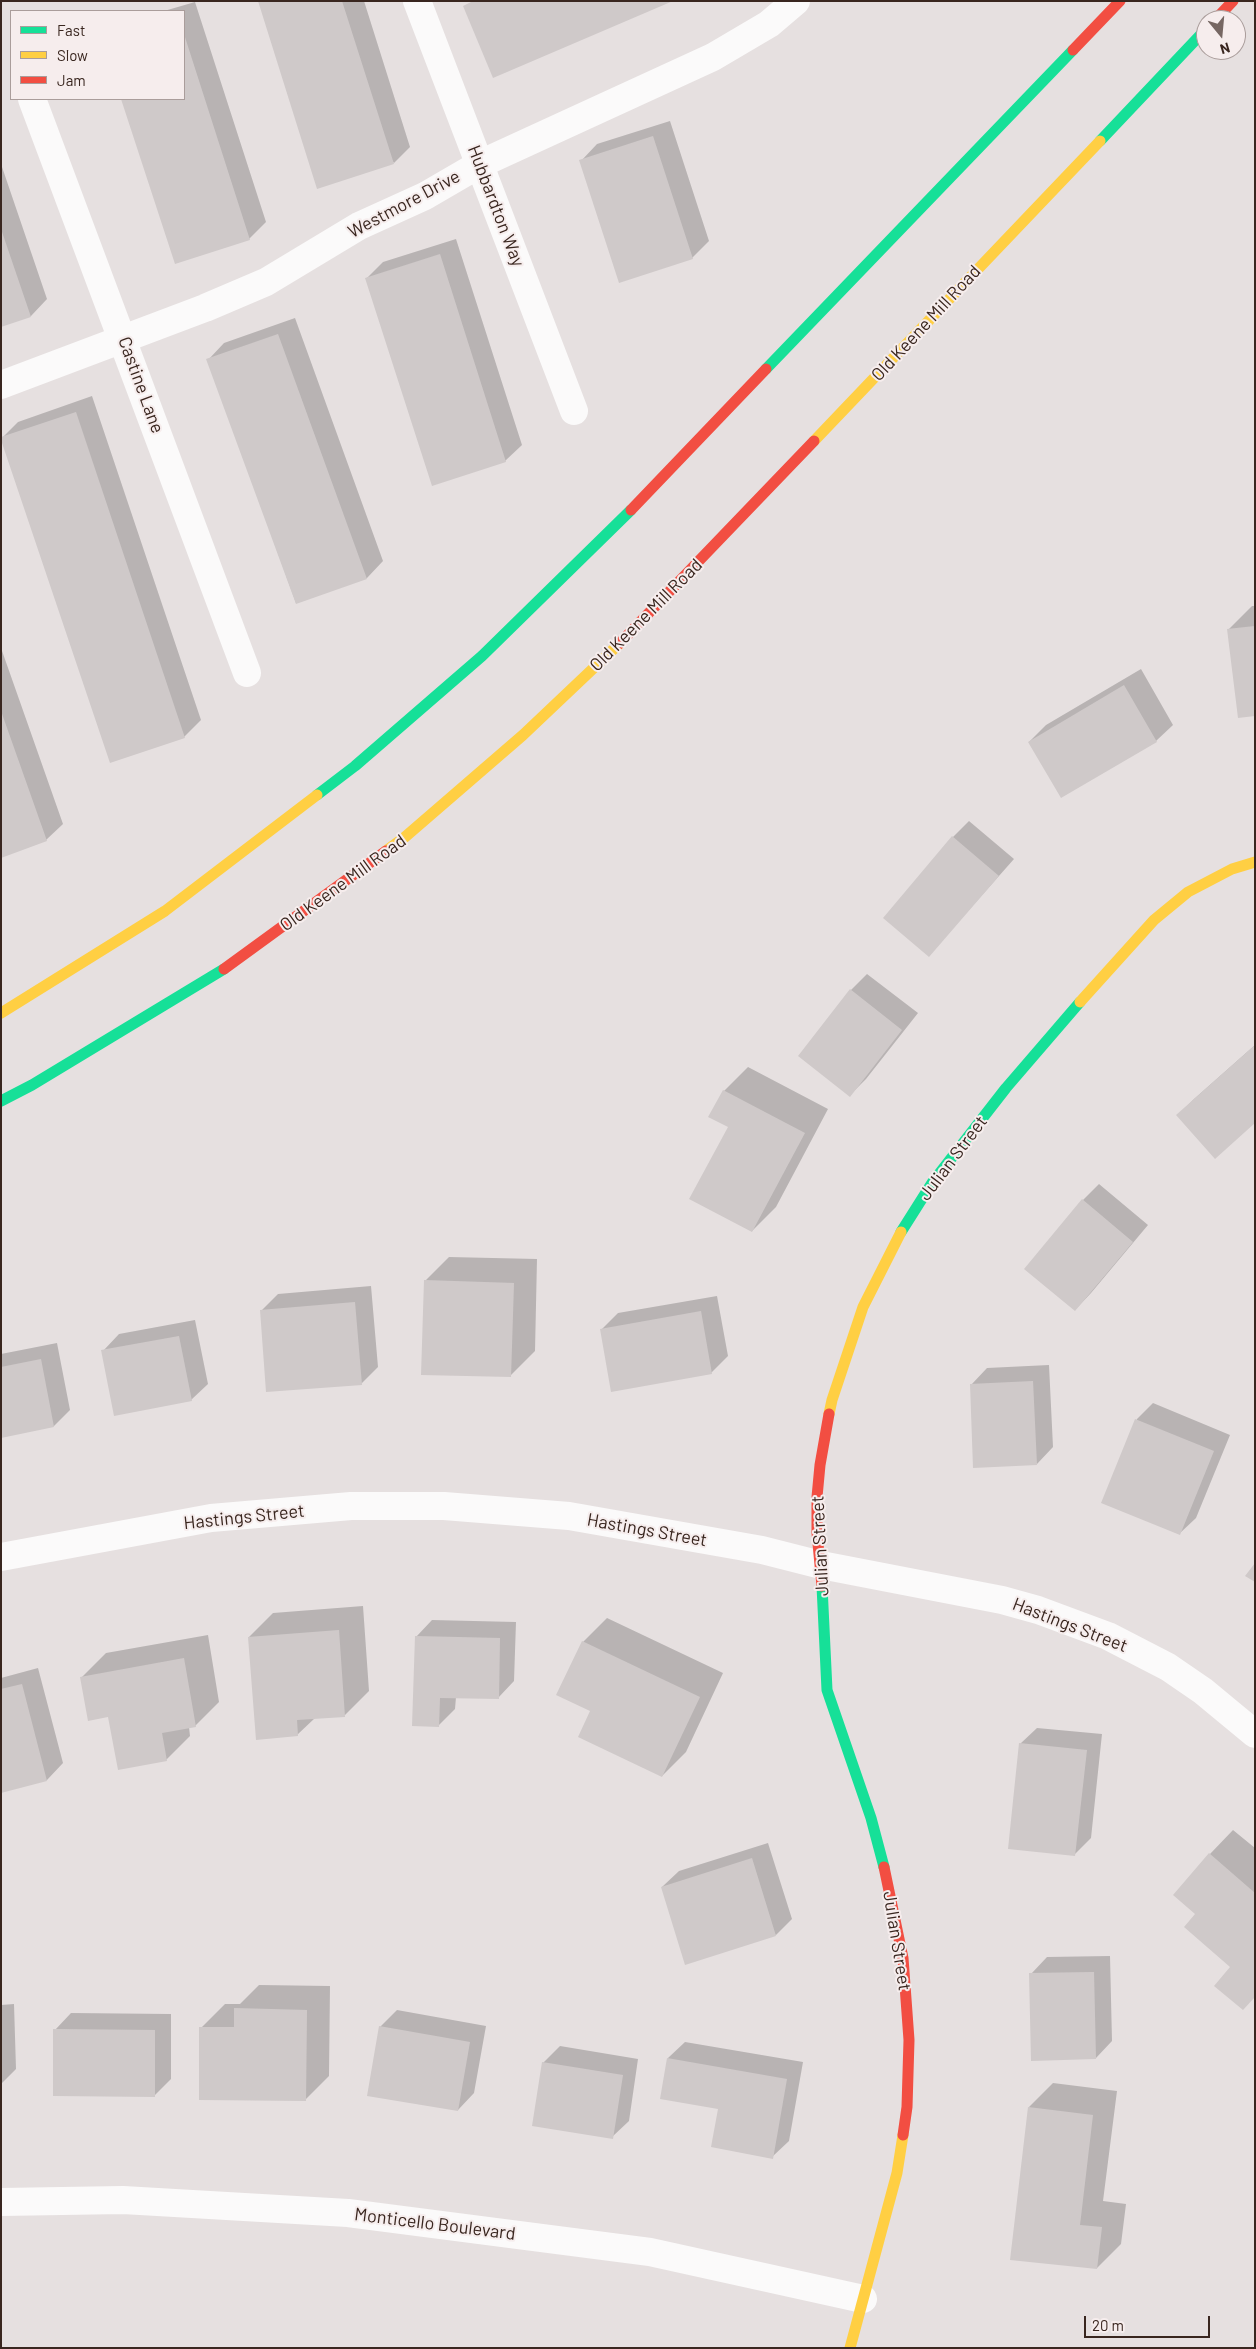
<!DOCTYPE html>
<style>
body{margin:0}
#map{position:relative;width:1256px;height:2349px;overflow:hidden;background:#e6e0e0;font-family:Barlow,sans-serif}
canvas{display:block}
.frame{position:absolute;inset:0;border:2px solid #39261f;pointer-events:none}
.legend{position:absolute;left:10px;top:10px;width:175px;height:90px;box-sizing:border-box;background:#f6eded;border:1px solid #aa9d9b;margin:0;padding:6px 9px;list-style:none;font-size:15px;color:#39261f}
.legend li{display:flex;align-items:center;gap:10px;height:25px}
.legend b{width:25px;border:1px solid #aa9d9b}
.north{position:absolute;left:1196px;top:10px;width:50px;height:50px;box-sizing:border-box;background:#f6eded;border:1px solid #aa9d9b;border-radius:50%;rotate:163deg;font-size:14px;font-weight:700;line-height:20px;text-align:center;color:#39261f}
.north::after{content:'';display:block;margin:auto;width:18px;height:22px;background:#766763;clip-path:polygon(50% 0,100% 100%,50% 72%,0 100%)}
.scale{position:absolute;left:1084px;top:2316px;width:126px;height:22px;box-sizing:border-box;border:2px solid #39261f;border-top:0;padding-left:6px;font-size:15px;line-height:18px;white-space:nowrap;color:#39261f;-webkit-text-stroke:4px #f6eded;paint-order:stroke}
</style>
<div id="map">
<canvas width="1256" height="2349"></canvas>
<div class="frame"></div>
<ul class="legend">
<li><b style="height:6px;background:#16e098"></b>Fast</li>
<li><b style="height:6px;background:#ffcf43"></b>Slow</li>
<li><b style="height:6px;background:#f24e42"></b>Jam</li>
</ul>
<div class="north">N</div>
<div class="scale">20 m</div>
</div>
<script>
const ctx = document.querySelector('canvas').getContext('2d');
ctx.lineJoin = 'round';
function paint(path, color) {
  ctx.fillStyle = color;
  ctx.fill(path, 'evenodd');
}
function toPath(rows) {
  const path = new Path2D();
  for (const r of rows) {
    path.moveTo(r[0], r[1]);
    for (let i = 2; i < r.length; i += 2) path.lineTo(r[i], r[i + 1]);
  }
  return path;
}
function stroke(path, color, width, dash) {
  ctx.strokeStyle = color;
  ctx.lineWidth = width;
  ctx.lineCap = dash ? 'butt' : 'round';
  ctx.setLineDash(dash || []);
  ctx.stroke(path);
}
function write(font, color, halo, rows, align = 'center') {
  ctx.font = font + ' Barlow,sans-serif';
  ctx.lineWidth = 4;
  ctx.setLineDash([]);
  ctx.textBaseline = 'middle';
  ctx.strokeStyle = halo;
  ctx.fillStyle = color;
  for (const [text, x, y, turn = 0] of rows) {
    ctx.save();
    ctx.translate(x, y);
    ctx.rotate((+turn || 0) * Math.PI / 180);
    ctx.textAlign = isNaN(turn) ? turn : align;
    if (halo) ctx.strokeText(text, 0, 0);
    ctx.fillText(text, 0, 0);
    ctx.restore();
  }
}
const shadow = toPath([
 [259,1,364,1,410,147,394,163],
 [195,2,266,222,249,239,176,263,123,99,184,99,184,11,164,11],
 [670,121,709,241,692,258,581,161,597,144],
 [1,164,47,299,31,316,1,326],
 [456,239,522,445,505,461,367,278,383,262],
 [295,318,383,561,367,578,296,603,208,360,224,343],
 [92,396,201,720,184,737,2,438,18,422],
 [1252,606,1255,606,1255,715,1228,630],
 [1,648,63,824,46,840,1,856],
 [1141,669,1173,725,1156,741,1061,796,1029,742,1046,725],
 [969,821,1014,859,929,955,953,837],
 [867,974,918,1013,866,1079,850,1095,851,990],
 [1255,1045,1255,1122,1178,1115,1194,1099],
 [748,1067,828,1109,776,1207,752,1231,724,1091],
 [1099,1184,1148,1225,1091,1293,1075,1310,1083,1200],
 [449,1257,537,1259,535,1351,511,1375,425,1281],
 [371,1286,378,1367,361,1384,261,1311,278,1294],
 [717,1296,728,1356,711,1373,601,1330,618,1313],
 [195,1320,208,1384,191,1400,103,1351,119,1334],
 [57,1343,70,1410,54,1426,1,1437,1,1354],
 [1049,1365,1053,1447,1037,1464,971,1385,987,1368],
 [1153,1403,1230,1435,1196,1518,1179,1534,1103,1502,1137,1419],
 [363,1606,369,1691,345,1715,315,1718,297,1735,249,1637,273,1613],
 [607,1618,723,1673,686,1752,662,1776,592,1711,583,1642],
 [432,1620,516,1622,514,1681,498,1698,456,1697,455,1709,439,1725,416,1637],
 [208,1635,219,1702,195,1726,189,1727,190,1736,166,1760,82,1677,106,1653],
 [38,1668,63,1763,47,1780,1,1791,1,1678],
 [1037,1728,1102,1734,1091,1838,1074,1855,1020,1744],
 [1233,1830,1255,1848,1255,1997,1197,1914,1210,1854],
 [768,1843,792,1919,776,1935,662,1887,679,1871],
 [1110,1956,1112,2041,1096,2058,1031,1974,1047,1957],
 [259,1985,330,1986,329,2076,305,2100,201,2028,225,2004,240,2004],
 [14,2004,16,2069,1,2084,1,2005],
 [397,2010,486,2026,474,2093,458,2110,380,2027],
 [71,2013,171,2014,171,2079,154,2096,55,2030],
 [685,2042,803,2062,789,2141,772,2157,719,2108,661,2098,668,2058],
 [560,2046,638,2059,629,2121,612,2137,543,2063],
 [1053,2083,1117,2091,1103,2201,1126,2204,1121,2244,1097,2268,1029,2107]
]);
const building = toPath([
 [258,1,342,1,394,164,317,189],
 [473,1,673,1,493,78,463,6],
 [184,34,250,240,175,264,121,99,184,99],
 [653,136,693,259,619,283,579,160],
 [1,229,31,317,1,327],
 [440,254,506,462,432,486,365,278],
 [278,334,367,579,296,604,206,359],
 [76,412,185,738,110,763,1,440,1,437],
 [1255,626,1255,716,1238,718,1227,629],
 [1124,685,1157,742,1061,798,1028,742],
 [1,711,47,841,1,858],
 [952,836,999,876,929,957,883,918],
 [850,989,902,1030,850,1097,798,1056],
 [1255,1045,1255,1123,1215,1159,1176,1115],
 [723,1090,805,1133,752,1232,689,1199,728,1127,708,1117],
 [1082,1199,1133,1242,1075,1311,1024,1269],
 [424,1280,514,1283,511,1377,421,1375],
 [355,1302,362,1385,266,1392,260,1310],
 [701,1311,712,1374,611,1392,600,1329],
 [179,1336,192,1401,114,1416,101,1350],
 [41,1359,54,1427,1,1438,1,1367],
 [1033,1381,1037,1465,973,1468,970,1384],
 [1135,1419,1214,1451,1180,1535,1101,1503],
 [1255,1563,1255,1582,1245,1576],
 [339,1630,345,1717,297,1720,298,1736,256,1740,248,1637],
 [415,1636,500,1638,499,1699,440,1698,439,1727,412,1726],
 [582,1641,700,1697,662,1777,578,1737,590,1711,556,1695],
 [184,1658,196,1727,162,1733,167,1761,118,1770,108,1717,88,1721,80,1677],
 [22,1684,47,1781,1,1793,1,1689],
 [1019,1743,1087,1750,1075,1856,1008,1849],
 [1209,1853,1255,1893,1255,1997,1243,2010,1214,1986,1230,1967,1184,1927,1195,1914,1173,1895],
 [752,1858,776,1936,685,1965,661,1887],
 [1094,1972,1096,2059,1031,2061,1029,1973],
 [234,2008,307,2010,306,2101,199,2100,199,2027,234,2027],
 [379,2026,470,2042,458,2111,367,2096],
 [53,2029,155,2030,155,2097,53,2096],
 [667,2058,787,2079,773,2159,711,2147,718,2109,660,2099],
 [542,2062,623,2075,613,2139,532,2126],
 [1028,2107,1093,2115,1080,2225,1102,2227,1097,2269,1010,2260]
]);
const street = toPath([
 [417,1,574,411],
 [32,99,247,673],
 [1,385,205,308,266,282,359,226,425,196,480,164,713,57,769,24,796,1],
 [1,1557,211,1518,351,1506,444,1506,569,1516,762,1550,821,1565,1002,1600,1038,1610,1108,1636,1168,1667,1203,1691,1255,1734],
 [1,2202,123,2200,348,2213,650,2252,863,2299]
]);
const fast = toPath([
 [1100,141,1206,29],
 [766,369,1073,50],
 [317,795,355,766,482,656,631,510],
 [1,1101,32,1085,224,969],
 [901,1232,932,1183,1006,1088,1080,1002],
 [822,1586,827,1690,871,1818,884,1867]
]);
const slow = toPath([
 [814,441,1100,141],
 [386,851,405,837,523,735,619,644],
 [1080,1002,1154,920,1188,892,1232,869,1255,862],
 [1,1013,165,911,317,795],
 [829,1414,832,1400,863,1307,901,1232],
 [850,2348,897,2173,903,2135]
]);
const jam = toPath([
 [1215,20,1233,1],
 [1073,50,1120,1],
 [631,510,766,369],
 [619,644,814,441],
 [224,969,386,851],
 [822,1586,817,1533,817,1497,820,1465,829,1414],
 [884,1867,903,1958,909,2040,907,2107,903,2135]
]);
const streetNames = [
 ["Westmore Drive",404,204,-28],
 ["Hubbardton Way",496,206,69],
 ["Old Keene Mill Road",926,323,-47],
 ["Castine Lane",141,385,70],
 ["Old Keene Mill Road",646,615,-45],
 ["Old Keene Mill Road",343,883,-36],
 ["Julian Street",953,1158,-53],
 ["Hastings Street",244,1517,-6],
 ["Hastings Street",647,1530,10],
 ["Julian Street",820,1546,-93],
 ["Hastings Street",1070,1625,21],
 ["Julian Street",897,1941,81],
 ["Monticello Boulevard",435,2224,7]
];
paint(shadow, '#0003');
paint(building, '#cfc9c9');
stroke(street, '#fbfafa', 28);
stroke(fast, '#16e098', 11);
stroke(slow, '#ffcf43', 11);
stroke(jam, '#f24e42', 11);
write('18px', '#39261f', '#f6eded', streetNames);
</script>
